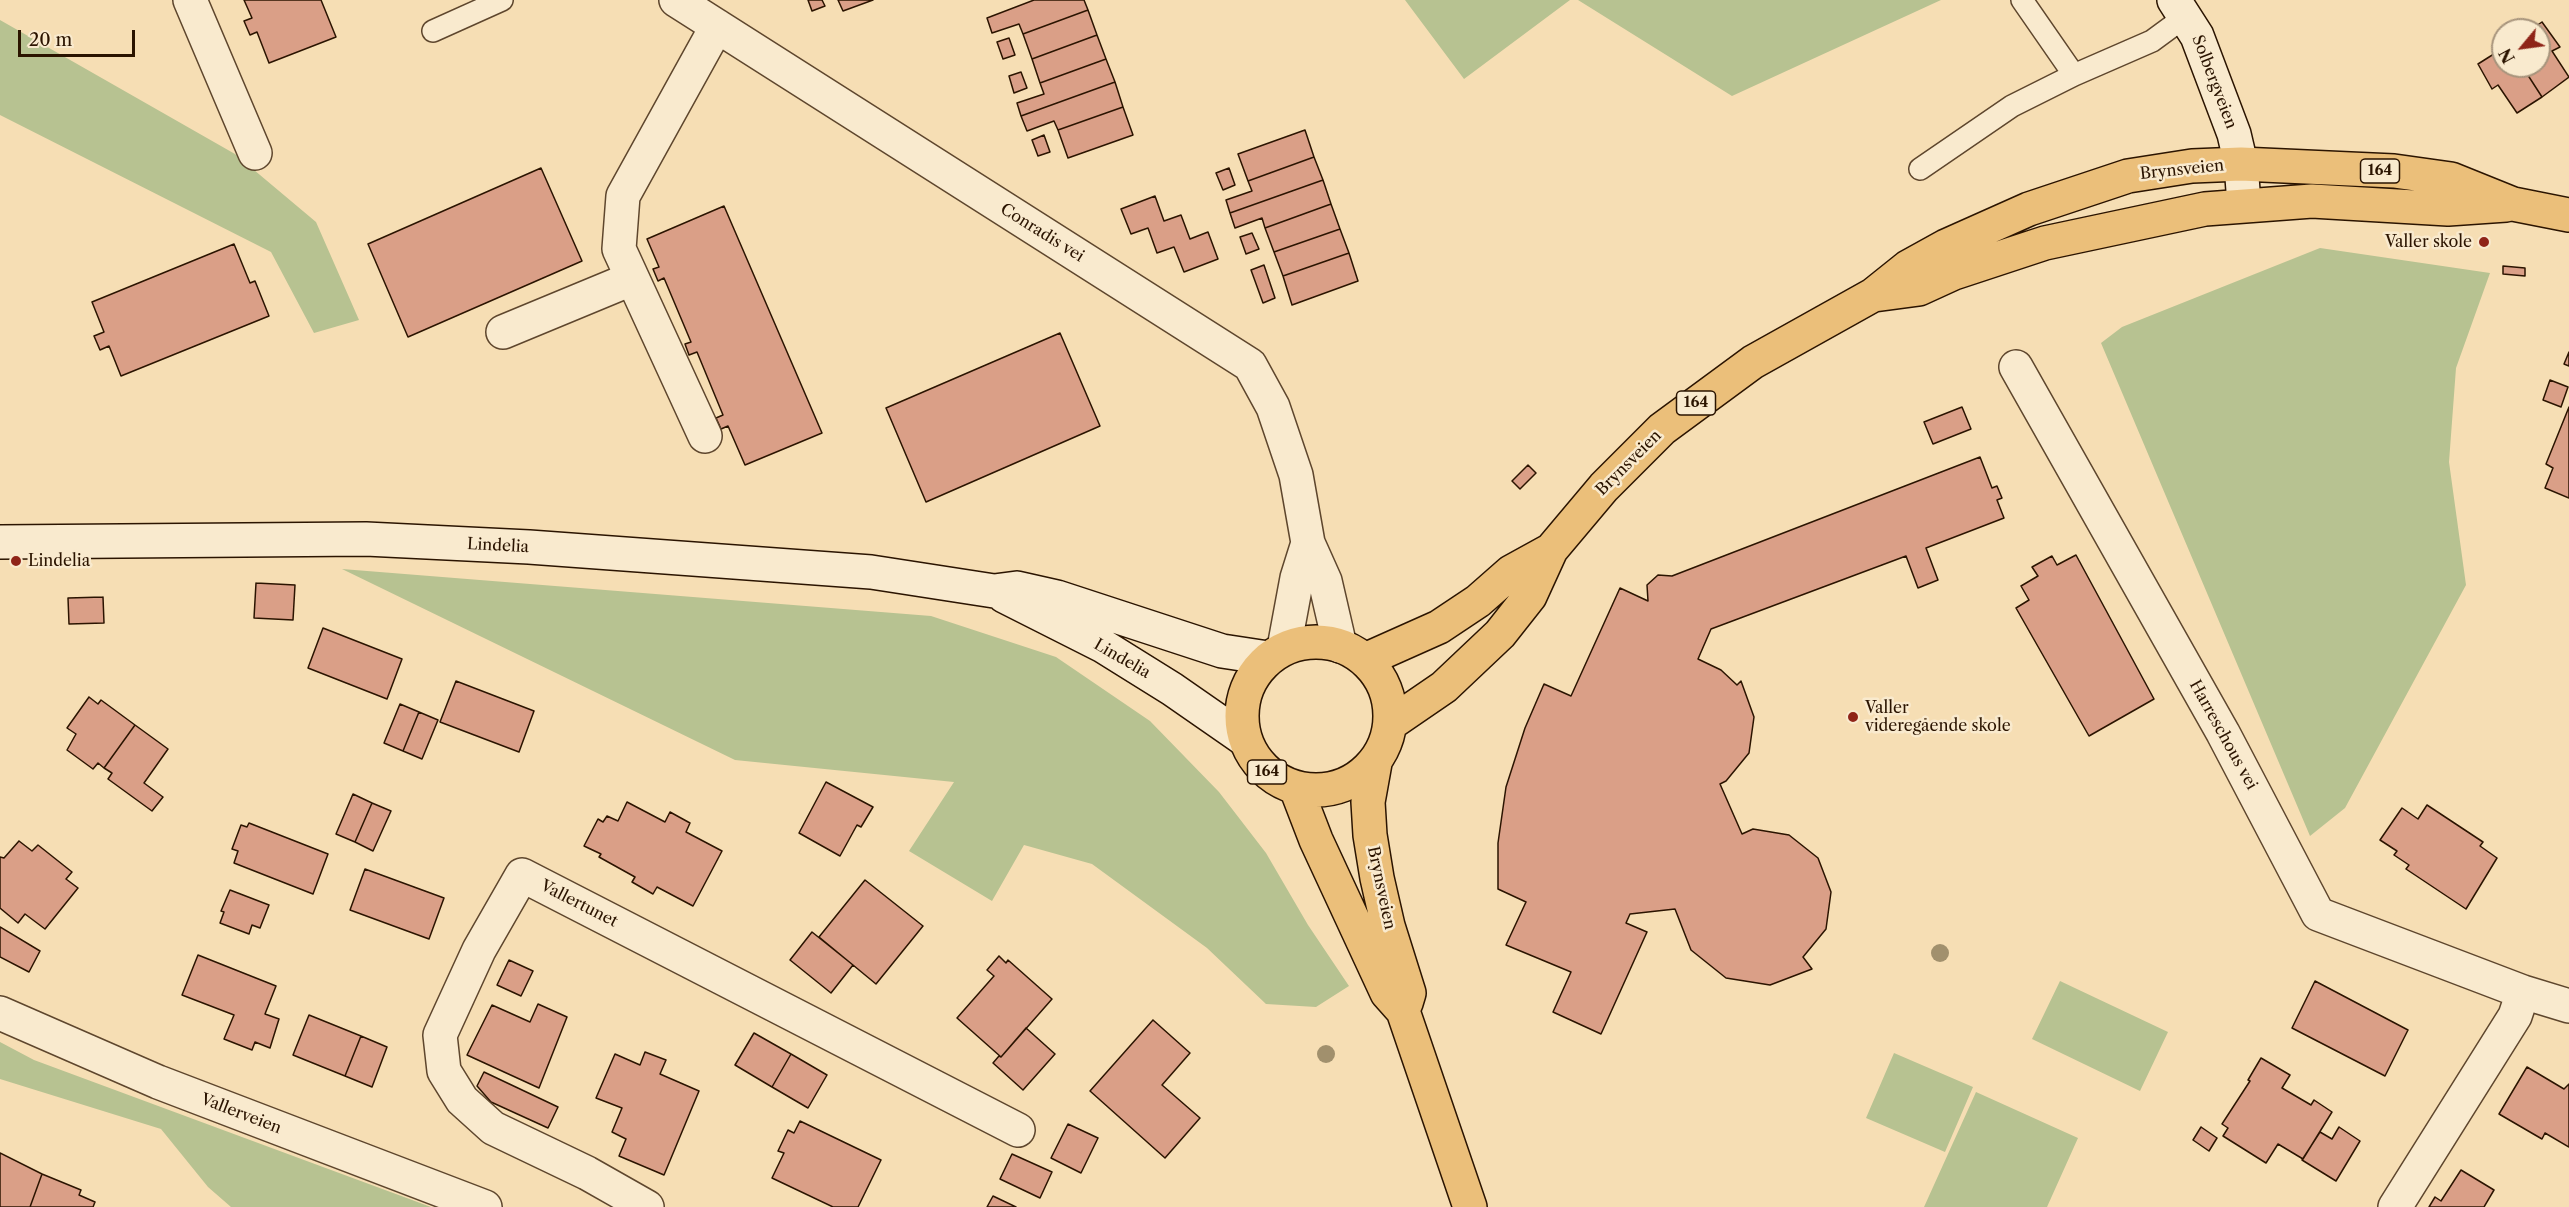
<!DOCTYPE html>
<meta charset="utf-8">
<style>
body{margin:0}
#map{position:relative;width:2569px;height:1207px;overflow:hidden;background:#f6deb4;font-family:"Libre Caslon Text",serif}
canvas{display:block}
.north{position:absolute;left:2491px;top:18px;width:60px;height:60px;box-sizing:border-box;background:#f9eace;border:2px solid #a7947c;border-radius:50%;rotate:241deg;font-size:16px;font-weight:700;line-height:24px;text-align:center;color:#2b1400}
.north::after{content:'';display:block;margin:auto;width:21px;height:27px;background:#8f2418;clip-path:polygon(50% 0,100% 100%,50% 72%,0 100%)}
.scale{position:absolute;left:18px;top:30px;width:117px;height:27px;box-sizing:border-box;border:3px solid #2b1400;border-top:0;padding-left:8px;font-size:18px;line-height:21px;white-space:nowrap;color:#2b1400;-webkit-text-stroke:4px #f9eace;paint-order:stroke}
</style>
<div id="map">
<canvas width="2569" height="1207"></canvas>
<div class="north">N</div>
<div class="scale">20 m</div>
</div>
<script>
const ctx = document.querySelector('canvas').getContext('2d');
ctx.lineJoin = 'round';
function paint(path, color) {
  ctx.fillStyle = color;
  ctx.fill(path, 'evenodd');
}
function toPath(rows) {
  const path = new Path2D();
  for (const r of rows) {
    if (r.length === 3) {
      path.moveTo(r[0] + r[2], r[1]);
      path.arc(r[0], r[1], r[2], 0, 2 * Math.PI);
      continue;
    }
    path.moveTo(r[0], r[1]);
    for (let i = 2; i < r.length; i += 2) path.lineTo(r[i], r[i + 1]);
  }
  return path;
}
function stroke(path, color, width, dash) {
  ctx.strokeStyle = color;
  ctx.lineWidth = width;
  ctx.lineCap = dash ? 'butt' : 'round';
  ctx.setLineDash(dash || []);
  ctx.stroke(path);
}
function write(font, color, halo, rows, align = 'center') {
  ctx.font = font + ' "Libre Caslon Text",serif';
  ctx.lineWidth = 5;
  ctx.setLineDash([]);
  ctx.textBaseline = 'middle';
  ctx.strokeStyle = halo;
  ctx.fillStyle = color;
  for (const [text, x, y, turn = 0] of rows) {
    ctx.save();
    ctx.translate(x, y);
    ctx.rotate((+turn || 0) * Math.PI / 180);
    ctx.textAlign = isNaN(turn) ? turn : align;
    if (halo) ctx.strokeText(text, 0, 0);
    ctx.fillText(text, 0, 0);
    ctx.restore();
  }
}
const green = toPath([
 [1405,0,1570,0,1464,79],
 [1578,0,1941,0,1732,96],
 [0,20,235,154,316,222,359,320,314,333,271,252,0,115],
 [2320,248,2490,273,2456,368,2449,462,2466,585,2345,808,2310,836,2101,343,2122,327],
 [342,569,931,616,1056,657,1150,721,1219,792,1266,853,1308,925,1349,986,1316,1007,1266,1004,1207,948,1092,864,1024,845,992,901,909,851,954,782,735,760],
 [2060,981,2168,1032,2140,1091,2032,1039],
 [0,1042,34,1060,431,1207,231,1207,208,1187,161,1129,0,1079],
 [1894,1053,1973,1087,1945,1152,1866,1118],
 [1976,1092,2078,1138,2047,1207,1924,1207]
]);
const building = toPath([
 [244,0,321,0,336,37,269,63,257,32,250,35,244,21,252,18,244,0],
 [808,0,822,0,825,6,812,11,808,0],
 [838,0,873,0,843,11,838,0],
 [1034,0,1084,0,1088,10,1023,34,1019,24,992,33,987,18,1034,0],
 [1088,10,1097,35,1032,59,1023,34,1088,10],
 [2542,22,2560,47,2552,51,2569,77,2542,97,2522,66,2539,66,2539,30,2530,30,2542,22],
 [1097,35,1106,59,1040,83,1032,59,1097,35],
 [1009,38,1015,55,1003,59,997,42,1009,38],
 [2497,52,2503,58,2503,66,2522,66,2542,97,2517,113,2498,85,2492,89,2478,64,2497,52],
 [1106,59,1115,82,1021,116,1017,103,1044,94,1040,83,1106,59],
 [1021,72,1027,88,1014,93,1009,76,1021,72],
 [1115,82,1123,107,1058,130,1054,121,1027,131,1021,116,1115,82],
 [1123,107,1133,135,1068,158,1058,130,1123,107],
 [1305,130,1314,157,1248,181,1238,154,1305,130],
 [1044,135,1050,152,1038,156,1032,140,1044,135],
 [1314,157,1323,180,1230,213,1226,200,1252,191,1248,181,1314,157],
 [541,168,582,261,408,337,368,244,541,168],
 [1229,168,1235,185,1223,190,1216,173,1229,168],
 [1323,180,1331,204,1265,228,1262,218,1235,228,1230,213,1323,180],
 [1155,196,1164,221,1181,215,1190,239,1208,232,1218,259,1184,272,1174,247,1157,253,1148,228,1131,234,1121,209,1155,196],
 [1331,204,1340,229,1274,252,1265,228,1331,204],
 [724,206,822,433,745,465,728,426,721,429,716,418,723,415,697,352,689,355,685,344,691,342,664,278,658,281,653,269,659,267,647,239,724,206],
 [1340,229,1349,253,1283,276,1274,252,1340,229],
 [1252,233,1259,249,1246,254,1240,237,1252,233],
 [234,244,250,283,255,281,269,316,121,376,109,346,100,350,94,336,104,332,92,302,234,244],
 [1349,253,1358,281,1292,305,1283,276,1349,253],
 [1264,265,1275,298,1263,303,1251,270,1264,265],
 [2503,266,2525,268,2525,276,2503,274,2503,266],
 [1060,333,1100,426,926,502,886,408,1060,333],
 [2569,352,2569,366,2564,364,2569,352],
 [2550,380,2568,387,2561,407,2543,400,2550,380],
 [1962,407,1971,429,1933,444,1924,422,1962,407],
 [2569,407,2569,498,2545,488,2553,468,2546,464,2569,407],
 [1980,457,1992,488,1997,486,2002,498,1997,500,2004,518,1926,548,1938,580,1918,588,1906,556,1711,629,1698,659,1721,670,1737,685,1741,681,1754,717,1749,753,1726,781,1720,784,1742,834,1753,829,1789,835,1818,858,1831,892,1826,929,1803,957,1812,969,1770,985,1726,978,1691,950,1675,909,1630,914,1626,923,1647,932,1601,1034,1553,1012,1571,972,1506,945,1526,902,1498,889,1498,843,1506,787,1525,728,1544,684,1571,696,1620,588,1648,601,1647,585,1658,575,1672,576,1980,457],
 [1528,465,1536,473,1520,489,1512,481,1528,465],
 [2076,555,2154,699,2089,736,2016,608,2029,600,2021,586,2038,576,2032,567,2052,556,2057,565,2076,555],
 [256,583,295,585,293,620,254,618,256,583],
 [103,597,104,623,69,624,68,598,103,597],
 [323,628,402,659,387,699,308,668,323,628],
 [456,681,534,711,519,752,440,722,456,681],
 [89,697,98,704,101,700,135,725,104,768,98,763,93,769,67,750,76,734,67,728,89,697],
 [400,704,419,712,403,751,384,743,400,704],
 [419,712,438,720,422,759,403,751,419,712],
 [135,725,168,749,144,783,163,797,152,811,108,779,112,773,104,768,135,725],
 [826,782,873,807,861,827,857,825,840,856,799,833,826,782],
 [353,794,372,803,355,842,336,834,353,794],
 [627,802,665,822,670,812,690,823,686,832,722,851,693,906,657,887,653,894,632,882,635,877,599,857,601,854,584,846,598,819,603,822,607,816,618,821,627,802],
 [372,803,391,811,373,851,355,842,372,803],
 [2427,805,2483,842,2480,846,2497,858,2466,909,2406,869,2409,865,2394,855,2397,851,2380,840,2402,808,2418,819,2427,805],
 [249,823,328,854,313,894,234,863,238,851,232,849,241,825,247,827,249,823],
 [19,841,32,851,38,845,72,872,66,879,78,888,45,929,25,914,18,923,0,908,0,857,4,858,19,841],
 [365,869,444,898,429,939,350,910,365,869],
 [865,880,923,926,876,984,819,937,865,880],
 [230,890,269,905,260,928,252,925,249,934,220,923,224,912,221,911,230,890],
 [0,927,40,951,29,972,0,957,0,927],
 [812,932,853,965,831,993,790,960,812,932],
 [198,955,276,986,265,1014,279,1019,270,1048,255,1042,252,1050,224,1039,234,1015,182,995,198,955],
 [999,956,1006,963,1008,960,1052,999,1001,1057,957,1018,994,976,987,970,999,956],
 [509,960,533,971,521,996,497,985,509,960],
 [2315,981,2408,1030,2385,1076,2292,1028,2315,981],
 [538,1004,567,1017,539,1088,467,1055,492,1005,530,1022,538,1004],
 [309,1015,361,1036,345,1076,293,1055,309,1015],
 [1153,1020,1190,1053,1162,1085,1200,1118,1165,1158,1090,1091,1153,1020],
 [1026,1028,1055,1054,1023,1090,993,1063,999,1056,1001,1057,1026,1028],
 [754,1033,791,1054,772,1087,735,1065,754,1033],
 [361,1036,387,1047,372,1087,345,1076,361,1036],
 [645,1052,666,1060,660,1074,699,1091,664,1175,619,1156,626,1139,612,1132,622,1108,596,1098,615,1054,640,1065,645,1052],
 [791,1054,827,1075,808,1108,772,1087,791,1054],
 [2261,1058,2290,1075,2282,1088,2311,1105,2314,1100,2332,1112,2303,1159,2278,1144,2266,1163,2223,1136,2228,1128,2222,1124,2250,1081,2248,1080,2261,1058],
 [2527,1067,2564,1089,2569,1084,2569,1147,2545,1133,2542,1139,2499,1114,2527,1067],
 [484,1072,558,1107,548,1128,491,1102,477,1086,484,1072],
 [800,1121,881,1160,858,1207,833,1207,772,1178,784,1153,778,1151,788,1130,794,1133,800,1121],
 [1068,1124,1098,1138,1081,1173,1051,1158,1068,1124],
 [2201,1127,2217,1138,2209,1151,2193,1140,2201,1127],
 [2339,1127,2360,1141,2336,1181,2302,1160,2320,1132,2332,1139,2339,1127],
 [0,1153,42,1174,30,1207,0,1207,0,1153],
 [1012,1154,1052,1172,1040,1198,1000,1179,1012,1154],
 [2461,1170,2494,1190,2484,1207,2429,1207,2435,1197,2441,1201,2461,1170],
 [42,1174,81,1190,79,1195,95,1202,93,1207,30,1207,42,1174],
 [993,1196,1016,1207,987,1207,993,1196]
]);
const lane = toPath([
 [2022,0,2074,75],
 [433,31,502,0],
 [1920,169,2012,106,2074,75,2152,41,2186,16]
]);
const street = toPath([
 [190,0,255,153],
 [676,0,1250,365,1273,407,1296,475,1308,543,1325,581,1340,646],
 [503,332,631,279],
 [2016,367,2223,733,2318,914,2523,992,2569,1006],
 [705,436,619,249,623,196,717,26],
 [1284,648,1297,578,1308,543],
 [0,1013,158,1082,485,1207],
 [647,1207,587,1173,493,1128,462,1100,444,1071,440,1035,479,950,522,875,1018,1130],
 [2395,1207,2515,1016,2523,992]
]);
const secondary = toPath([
 [2174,0,2197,36,2234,134,2241,164,2244,204],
 [0,542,366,539,529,547,871,572,994,591,1017,588,1057,597,1222,651,1268,658],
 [1004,596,1103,646,1172,689,1244,739]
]);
const primary = toPath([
 [1874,295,1919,289,1954,273,2045,243,2205,209,2312,201,2448,209,2506,205],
 [1316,716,74],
 [1365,660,1439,627,1478,601,1511,572,1551,550],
 [1390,724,1444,687,1500,634,1530,596,1551,550,1604,487,1662,429,1753,362,1873,295,1908,267,1946,246,2029,209,2128,176,2192,166,2241,164,2394,171,2451,179,2513,204,2569,215],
 [1375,763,1368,802,1370,835,1377,878,1388,926,1409,993,1406,1003],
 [1296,788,1316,840,1387,993,1403,1011,1470,1207]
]);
const trees = [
 [1940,953],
 [1326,1054]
];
const markers = [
 [2484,242,6,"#8f2418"],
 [16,561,6,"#8f2418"],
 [1853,717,6,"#8f2418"]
];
const shields = [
 [2380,171,39],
 [1696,403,39],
 [1267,772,39]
];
const shieldNames = [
 ["164",2380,171],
 ["164",1696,403],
 ["164",1267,772]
];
const streetNames = [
 ["Solbergveien",2214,82,69],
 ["Brynsveien",2182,170,-6],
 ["Conradis vei",1042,233,32],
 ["Brynsveien",1629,463,-45],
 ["Lindelia",498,546,3],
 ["Lindelia",1122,659,30],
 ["Harreschous vei",2223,735,61],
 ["Brynsveien",1381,888,78],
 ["Vallertunet",579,904,27],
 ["Vallerveien",241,1114,21]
];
const poiNames = [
 ["Valler skole",2472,242,"right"],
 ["Lindelia",28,561],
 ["Valler",1865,708],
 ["videregående skole",1865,726]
];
paint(green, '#b7c291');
paint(building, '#da9f87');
stroke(building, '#2b1400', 1.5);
stroke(lane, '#5e462d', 24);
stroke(street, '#5e462d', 36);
stroke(secondary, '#2b1400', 36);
stroke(primary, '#2b1400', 36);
stroke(lane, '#f9eace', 21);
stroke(street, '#f9eace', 33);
stroke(secondary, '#f9eace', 33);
stroke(primary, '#ebbf7a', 33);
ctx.fillStyle = '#a1906d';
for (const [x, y] of trees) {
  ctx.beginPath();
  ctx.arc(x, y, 9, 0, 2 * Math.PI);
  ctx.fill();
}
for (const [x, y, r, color] of markers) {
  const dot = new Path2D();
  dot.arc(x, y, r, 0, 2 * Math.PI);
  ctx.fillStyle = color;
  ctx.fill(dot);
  stroke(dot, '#f9eace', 2);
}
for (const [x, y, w] of shields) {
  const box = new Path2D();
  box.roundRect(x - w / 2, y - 12, w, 24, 4.5);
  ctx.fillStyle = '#f9eace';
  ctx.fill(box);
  stroke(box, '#2b1400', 1.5);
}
write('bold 15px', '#2b1400', null, shieldNames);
write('16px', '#2b1400', '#f9eace', streetNames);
write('16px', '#2b1400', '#f9eace', poiNames, 'left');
</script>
